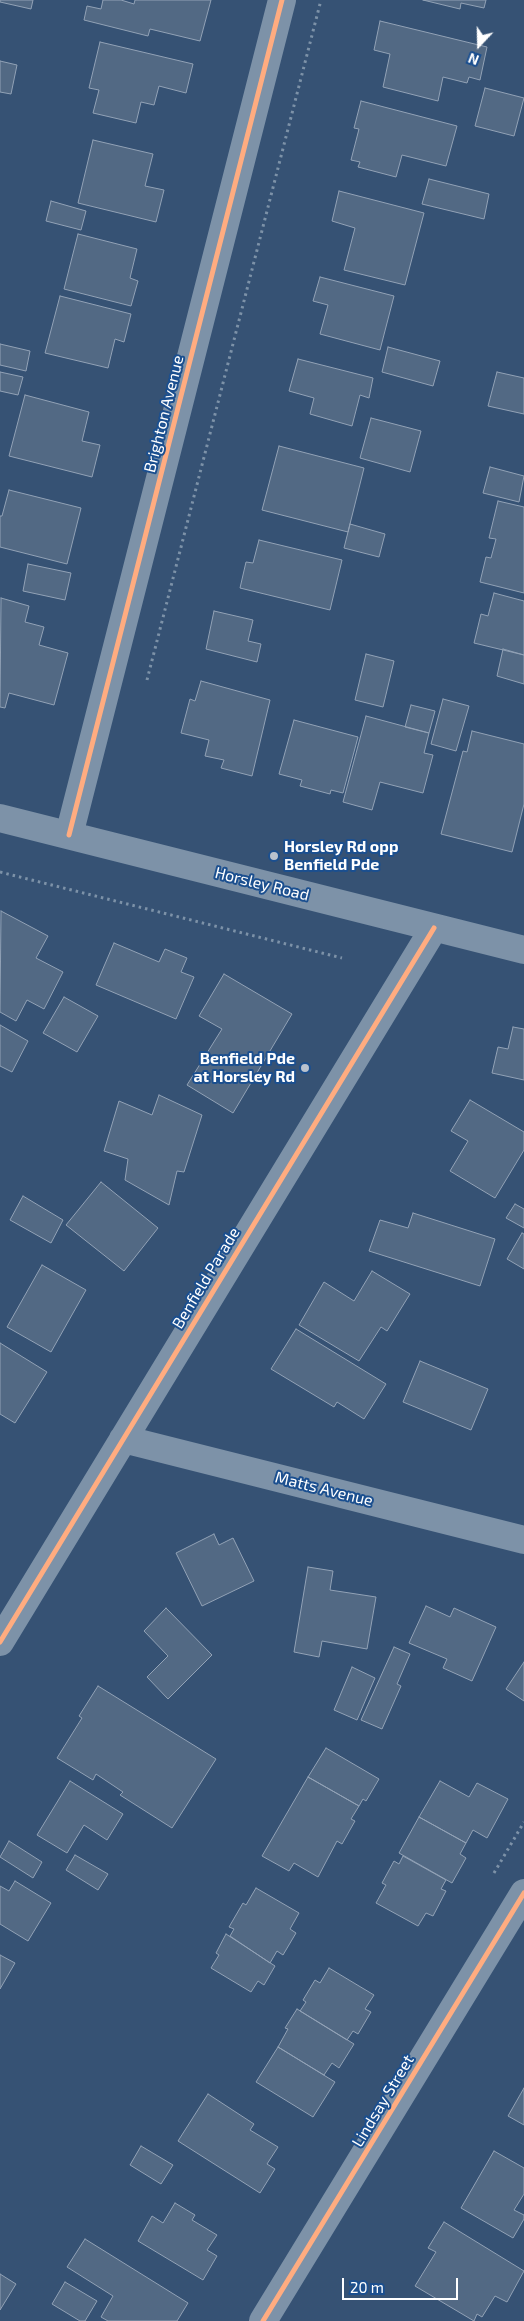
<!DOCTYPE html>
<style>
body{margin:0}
#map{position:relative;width:524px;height:2321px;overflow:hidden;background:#365274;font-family:"Exo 2",sans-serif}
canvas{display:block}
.north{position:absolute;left:454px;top:20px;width:50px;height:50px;-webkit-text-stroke:4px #1b4f8f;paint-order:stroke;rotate:201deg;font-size:14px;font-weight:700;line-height:20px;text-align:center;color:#fff}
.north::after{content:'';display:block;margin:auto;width:18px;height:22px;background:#fff;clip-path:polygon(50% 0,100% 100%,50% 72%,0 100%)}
.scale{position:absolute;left:342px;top:2278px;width:116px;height:22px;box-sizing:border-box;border:2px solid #fff;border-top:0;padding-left:6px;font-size:15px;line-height:18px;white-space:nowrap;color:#fff;-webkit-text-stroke:4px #1b4f8f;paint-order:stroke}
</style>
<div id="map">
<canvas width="524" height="2321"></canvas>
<div class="north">N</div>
<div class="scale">20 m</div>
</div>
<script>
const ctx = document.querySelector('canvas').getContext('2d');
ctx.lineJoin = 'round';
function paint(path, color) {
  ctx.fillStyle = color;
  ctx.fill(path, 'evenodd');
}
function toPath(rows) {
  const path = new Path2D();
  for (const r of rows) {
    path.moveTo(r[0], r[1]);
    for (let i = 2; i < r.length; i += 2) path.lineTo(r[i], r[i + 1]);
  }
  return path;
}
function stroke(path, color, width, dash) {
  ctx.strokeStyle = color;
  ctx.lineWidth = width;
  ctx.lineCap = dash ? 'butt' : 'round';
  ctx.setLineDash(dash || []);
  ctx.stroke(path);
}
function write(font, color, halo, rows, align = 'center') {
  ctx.font = font + ' "Exo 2",sans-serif';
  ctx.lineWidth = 4;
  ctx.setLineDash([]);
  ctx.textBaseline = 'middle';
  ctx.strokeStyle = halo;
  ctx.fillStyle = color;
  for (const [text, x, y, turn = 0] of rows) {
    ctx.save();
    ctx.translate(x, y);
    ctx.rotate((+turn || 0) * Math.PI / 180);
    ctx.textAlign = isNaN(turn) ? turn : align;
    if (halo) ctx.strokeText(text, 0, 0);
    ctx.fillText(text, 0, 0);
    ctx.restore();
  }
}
const building = toPath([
 [0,0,33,0,31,9,0,2,0,0],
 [103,0,121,0,134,4,135,0,211,0,200,41,150,29,148,36,84,20,87,6,101,9,103,0],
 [423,0,486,0,484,8,461,3,460,9,423,0],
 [380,21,487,47,480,80,469,77,467,83,443,77,438,101,383,87,390,54,374,50,380,21],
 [100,42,193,64,186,93,159,86,154,105,141,102,136,123,93,113,99,90,89,88,100,42],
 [0,61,17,65,11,94,0,92,0,61],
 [485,88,524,98,514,136,475,126,485,88],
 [361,101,457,126,446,166,402,155,396,177,358,167,360,162,351,160,359,129,354,128,361,101],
 [93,140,153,154,145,186,164,190,156,222,78,203,93,140],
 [429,179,489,194,484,219,422,204,429,179],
 [339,191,424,213,405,285,344,270,355,228,332,221,339,191],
 [51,201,86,211,81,230,46,221,51,201],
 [78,234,137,249,130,278,138,281,131,306,64,289,78,234],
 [320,277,394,296,380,350,320,334,328,305,313,301,320,277],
 [60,296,131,314,124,342,115,339,108,368,45,353,60,296],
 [0,344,30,351,26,371,0,365,0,344],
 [388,347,440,361,433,386,382,372,388,347],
 [298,359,373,378,369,398,360,395,352,426,310,414,314,398,289,391,298,359],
 [0,372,23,377,18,395,0,391,0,372],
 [497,372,524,378,524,414,488,406,497,372],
 [25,395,89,412,82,441,100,445,92,477,9,456,25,395],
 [371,418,421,431,410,472,360,458,371,418],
 [279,446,364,468,348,532,262,510,279,446],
 [490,467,524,476,519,502,483,493,490,467],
 [9,490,81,508,67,564,0,547,0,516,2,516,9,490],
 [498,501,524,507,524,593,480,582,486,557,491,558,496,539,489,538,498,501],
 [350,524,385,534,379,557,344,548,350,524],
 [259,540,342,560,330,610,240,588,246,562,253,563,259,540],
 [28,564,71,573,65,600,23,591,28,564],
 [494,593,524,601,524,655,474,643,481,614,488,616,494,593],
 [1,598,29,606,25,622,44,627,39,645,68,653,54,705,9,693,5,708,0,707,1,598],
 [214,611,253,620,248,641,261,644,257,662,206,649,214,611],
 [503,649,524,655,524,684,497,676,503,649],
 [366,654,394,661,383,707,355,700,366,654],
 [201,681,270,700,252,776,221,768,224,760,205,756,209,740,181,733,190,699,195,701,201,681],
 [443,699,469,706,456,751,431,744,443,699],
 [411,705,435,711,429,733,405,727,411,705],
 [366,716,429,733,424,753,433,755,423,793,380,782,372,810,343,802,366,716],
 [294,720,358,737,343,793,331,790,330,794,300,786,302,780,279,774,294,720],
 [472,731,524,744,524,804,512,852,441,834,463,751,467,752,472,731],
 [1,911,48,936,36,958,63,972,44,1009,27,1000,16,1021,0,1012,1,911],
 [114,943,159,962,165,949,187,958,181,972,194,977,176,1019,96,985,114,943],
 [224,974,292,1014,233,1113,187,1085,222,1029,199,1016,224,974],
 [64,997,98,1016,77,1052,43,1033,64,997],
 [0,1025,28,1041,12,1072,0,1066,0,1025],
 [513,1027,524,1029,524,1080,492,1073,498,1047,508,1049,513,1027],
 [159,1095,202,1115,184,1172,177,1171,169,1205,125,1180,128,1159,104,1151,119,1101,152,1115,159,1095],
 [470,1100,524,1132,524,1150,495,1198,450,1171,468,1141,451,1131,470,1100],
 [101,1182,158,1228,124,1271,66,1225,101,1182],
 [23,1196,63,1220,51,1243,10,1220,23,1196],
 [515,1204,524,1209,524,1228,506,1218,515,1204],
 [413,1213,495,1239,480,1286,369,1251,380,1220,408,1228,413,1213],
 [522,1233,524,1234,524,1269,507,1259,522,1233],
 [42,1265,86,1290,51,1352,7,1327,42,1265],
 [372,1271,410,1294,387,1331,381,1327,359,1361,299,1325,324,1282,354,1301,372,1271],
 [296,1329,386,1384,364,1419,337,1402,334,1407,271,1369,296,1329],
 [0,1343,47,1372,15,1423,0,1414,0,1343],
 [420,1361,488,1389,471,1430,403,1402,420,1361],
 [214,1534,219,1545,233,1538,254,1581,202,1606,176,1553,214,1534],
 [308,1567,333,1571,330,1590,376,1597,367,1649,322,1641,319,1657,294,1652,308,1567],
 [426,1606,450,1617,454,1608,496,1627,472,1681,443,1668,447,1659,409,1643,426,1606],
 [166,1608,212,1655,168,1699,147,1677,168,1656,144,1631,166,1608],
 [394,1647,410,1654,397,1684,401,1686,382,1729,361,1720,394,1647],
 [524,1662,524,1701,506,1689,524,1662],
 [352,1667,375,1678,357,1720,334,1710,352,1667],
 [98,1686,216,1759,172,1828,120,1795,123,1792,96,1774,93,1780,57,1758,82,1718,79,1716,98,1686],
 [326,1748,379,1779,366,1801,363,1799,359,1806,308,1777,326,1748],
 [308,1777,359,1806,351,1819,355,1821,342,1844,337,1841,318,1877,294,1863,289,1871,262,1856,308,1777],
 [70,1781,123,1814,107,1840,84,1825,67,1853,37,1835,70,1781],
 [440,1781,469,1797,477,1783,508,1799,487,1838,473,1830,466,1843,419,1817,440,1781],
 [419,1817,466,1843,460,1854,466,1858,452,1883,399,1853,419,1817],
 [9,1841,42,1862,33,1878,0,1857,9,1841],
 [75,1855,108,1874,98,1890,66,1870,75,1855],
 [403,1856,446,1880,441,1889,446,1891,433,1916,426,1913,418,1926,376,1903,386,1885,382,1883,394,1861,399,1864,403,1856],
 [15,1881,51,1903,28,1941,0,1924,0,1886,9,1891,15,1881],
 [256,1888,299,1913,290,1929,296,1933,283,1955,277,1951,270,1963,230,1936,234,1929,229,1927,243,1903,246,1905,256,1888],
 [226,1934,275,1966,264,1985,258,1981,251,1992,211,1968,219,1955,216,1953,226,1934],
 [0,1955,15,1963,0,1989,0,1955],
 [329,1968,374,1995,365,2009,371,2012,358,2034,353,2031,347,2040,300,2011,306,2002,303,2000,315,1980,320,1983,329,1968],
 [297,2009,354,2044,339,2068,332,2063,324,2075,278,2047,288,2029,285,2028,297,2009],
 [278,2047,335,2082,313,2117,256,2082,278,2047],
 [524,2088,524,2125,508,2116,524,2088],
 [208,2094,254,2124,250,2130,278,2147,267,2164,275,2169,260,2193,178,2141,208,2094],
 [141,2146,173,2165,161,2184,130,2165,141,2146],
 [494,2151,524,2168,524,2194,514,2210,524,2215,524,2219,513,2238,461,2208,494,2151],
 [175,2203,195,2215,192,2220,217,2235,207,2250,217,2256,203,2280,138,2241,152,2216,163,2223,175,2203],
 [444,2222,524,2271,507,2302,495,2296,482,2317,477,2314,474,2321,415,2286,436,2252,428,2248,444,2222],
 [85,2239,188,2303,177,2321,108,2321,101,2317,113,2296,67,2267,85,2239],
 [0,2274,16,2284,0,2310,0,2274],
 [65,2282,97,2301,85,2321,80,2321,52,2304,65,2282]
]);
const path = toPath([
 [147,680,321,0],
 [0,872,342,958],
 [494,1873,524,1822]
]);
const street = toPath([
 [0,818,524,950],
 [69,835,282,0],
 [123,1439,524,1540],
 [0,1642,434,928],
 [263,2321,524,1893]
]);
const cycleway = toPath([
 [69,835,282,0],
 [0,1642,434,928],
 [263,2321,524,1893]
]);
const markers = [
 [274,856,5,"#b9c2ce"],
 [305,1068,5,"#b9c2ce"]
];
const streetNames = [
 ["Brighton Avenue",164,414,-76],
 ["Horsley Road",262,884,14],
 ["Benfield Parade",206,1278,-59],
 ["Matts Avenue",324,1489,14],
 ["Lindsay Street",383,2101,-59]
];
const poiNames = [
 ["Horsley Rd opp",284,847],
 ["Benfield Pde",284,865],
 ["Benfield Pde",295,1059,"right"],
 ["at Horsley Rd",295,1077,"right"]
];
paint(building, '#526984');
stroke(building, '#92a2b6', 1);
stroke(path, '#7d92a8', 3, [2.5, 4]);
stroke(street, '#7d92a8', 28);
stroke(cycleway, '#ffac80', 5);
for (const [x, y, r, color] of markers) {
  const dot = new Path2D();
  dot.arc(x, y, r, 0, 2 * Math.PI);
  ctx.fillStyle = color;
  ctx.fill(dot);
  stroke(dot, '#1b4f8f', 2);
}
write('16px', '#fff', '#1b4f8f', streetNames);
write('bold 16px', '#fff', '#1b4f8f', poiNames, 'left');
</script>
